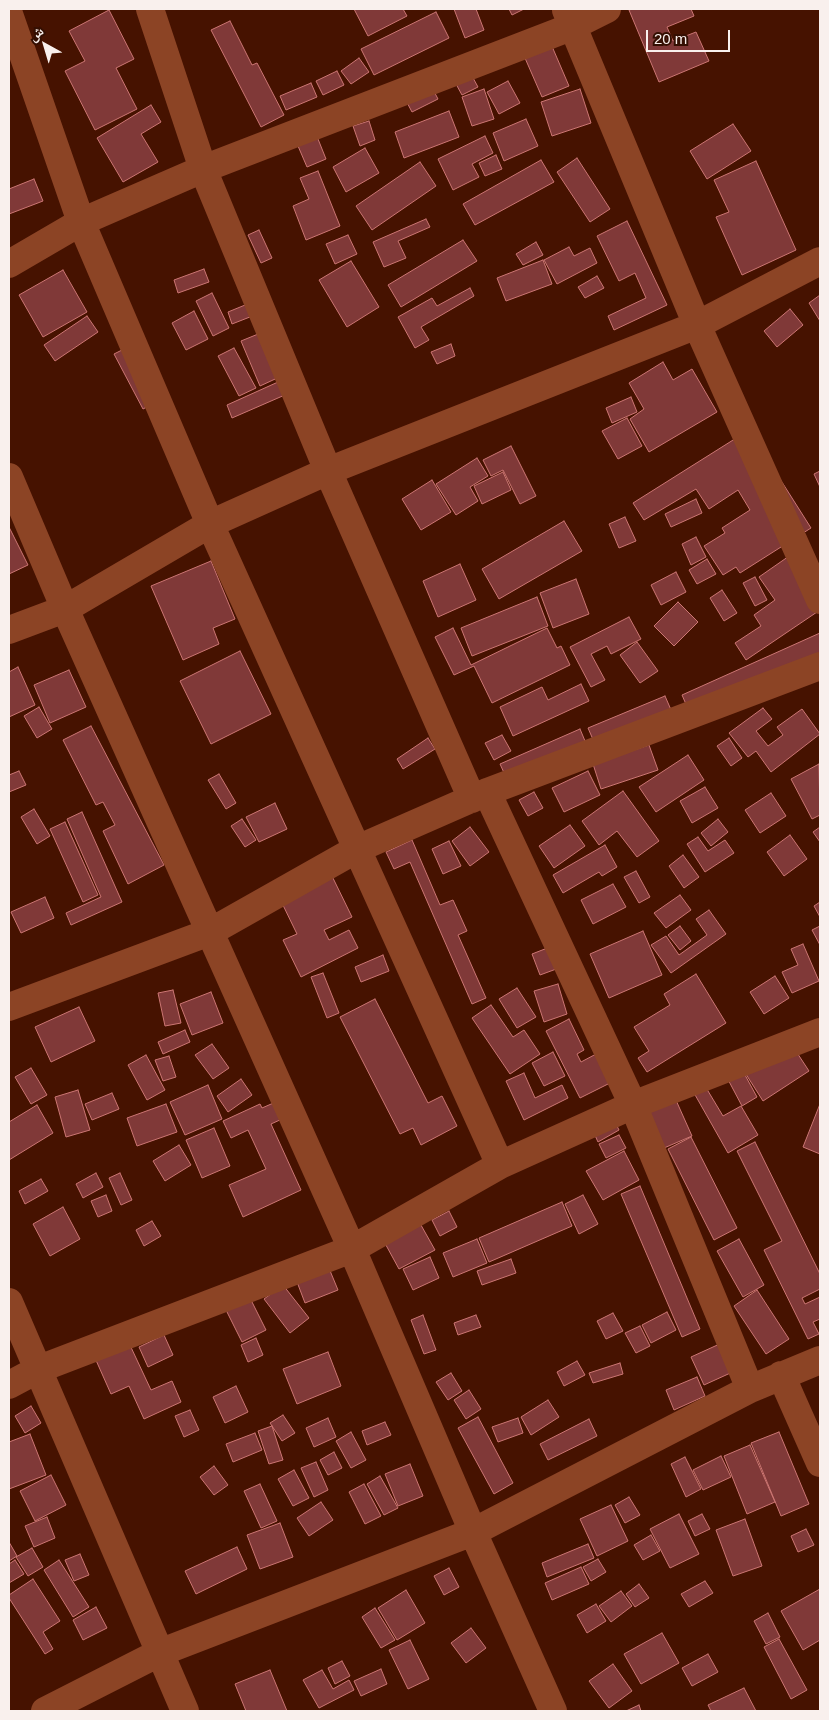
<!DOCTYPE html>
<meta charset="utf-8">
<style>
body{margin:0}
#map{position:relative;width:829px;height:1720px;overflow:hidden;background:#461200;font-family:Helvetica,"Noto Naskh Arabic",sans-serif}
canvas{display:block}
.frame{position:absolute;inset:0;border:10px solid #f9f0ed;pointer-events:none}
.north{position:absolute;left:20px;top:20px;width:50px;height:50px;-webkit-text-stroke:4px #340f02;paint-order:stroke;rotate:321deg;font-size:14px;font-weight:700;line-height:20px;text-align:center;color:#f9f0ed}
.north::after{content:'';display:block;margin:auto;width:18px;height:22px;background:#f9f0ed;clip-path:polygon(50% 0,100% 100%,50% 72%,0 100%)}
.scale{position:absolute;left:646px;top:30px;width:84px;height:22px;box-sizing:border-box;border:2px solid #f9f0ed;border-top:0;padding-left:6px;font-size:15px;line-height:18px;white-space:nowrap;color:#f9f0ed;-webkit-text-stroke:4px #340f02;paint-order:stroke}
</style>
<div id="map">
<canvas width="829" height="1720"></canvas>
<div class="frame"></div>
<div class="north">ش</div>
<div class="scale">20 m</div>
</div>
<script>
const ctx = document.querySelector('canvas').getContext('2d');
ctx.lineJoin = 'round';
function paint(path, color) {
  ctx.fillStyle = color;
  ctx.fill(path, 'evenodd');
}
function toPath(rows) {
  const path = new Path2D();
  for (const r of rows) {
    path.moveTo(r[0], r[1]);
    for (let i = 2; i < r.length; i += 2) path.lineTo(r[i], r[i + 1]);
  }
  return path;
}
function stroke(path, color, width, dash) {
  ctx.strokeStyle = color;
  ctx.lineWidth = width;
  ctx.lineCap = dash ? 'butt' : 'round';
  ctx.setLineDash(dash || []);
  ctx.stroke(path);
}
const building = toPath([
 [354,9,403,9,407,16,368,36,354,9],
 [454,9,476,9,484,30,465,38,454,9],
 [509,9,524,9,512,15,509,9],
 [633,9,691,9,694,16,667,27,673,41,696,32,709,61,659,82,629,10,633,9],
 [109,10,134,59,116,68,137,109,95,130,65,71,85,61,69,31,109,10],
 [436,12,449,38,374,75,361,49,436,12],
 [230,21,252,65,257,63,284,115,261,127,211,30,230,21],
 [545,30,569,86,542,97,518,42,545,30],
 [359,58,369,72,351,84,341,71,359,58],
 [466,65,478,87,462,95,450,73,466,65],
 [337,71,344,85,323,95,316,81,337,71],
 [428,80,438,99,412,112,402,93,428,80],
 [508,81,520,103,499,114,487,92,508,81],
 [311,83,317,97,286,110,280,96,311,83],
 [484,89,494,119,472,126,462,97,484,89],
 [580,89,591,123,552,136,541,102,580,89],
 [151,105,161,122,141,134,158,162,123,182,97,138,151,105],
 [449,111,459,137,404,158,395,132,449,111],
 [526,119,538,146,504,161,493,133,526,119],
 [369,121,375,140,360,146,353,126,369,121],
 [312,124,326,159,307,167,292,132,312,124],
 [733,124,751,151,707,179,690,151,733,124],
 [485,136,493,153,472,164,479,177,453,190,438,159,485,136],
 [365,148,379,173,346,192,333,167,365,148],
 [496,155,502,169,485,176,479,163,496,155],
 [577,158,610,209,590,222,557,172,577,158],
 [541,160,554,182,475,225,463,204,541,160],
 [756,161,796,250,742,275,716,217,729,212,714,180,756,161],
 [420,162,436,186,372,230,356,206,420,162],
 [318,171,340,226,306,240,293,206,309,199,300,178,318,171],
 [34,179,43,201,9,214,9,189,34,179],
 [426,219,430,227,398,241,406,258,384,267,373,242,426,219],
 [627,221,667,305,614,330,608,316,646,298,635,273,619,281,597,236,627,221],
 [259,230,272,258,261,263,248,235,259,230],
 [348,235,357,254,335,264,326,244,348,235],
 [463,240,477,261,401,307,388,285,463,240],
 [536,242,543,255,523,265,516,254,536,242],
 [569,247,574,256,590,248,597,263,557,284,544,260,569,247],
 [543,260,552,284,506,301,497,278,543,260],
 [351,261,379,307,347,327,319,280,351,261],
 [204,269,209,282,178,293,174,280,204,269],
 [63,270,87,312,43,337,19,295,63,270],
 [597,276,604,288,585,298,578,287,597,276],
 [470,288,474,296,421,327,429,340,415,348,398,317,432,298,437,306,470,288],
 [212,293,229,328,213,336,196,301,212,293],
 [820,295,820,321,809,303,820,295],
 [250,303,255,315,232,324,228,312,250,303],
 [790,309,803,325,777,347,764,331,790,309],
 [194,311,208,339,186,350,172,323,194,311],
 [87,316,98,332,55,361,44,345,87,316],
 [268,330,286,374,260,386,241,341,268,330],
 [451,344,455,356,437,364,431,352,451,344],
 [132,345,160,400,143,409,114,354,132,345],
 [234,348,256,388,239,396,218,356,234,348],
 [663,362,673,380,692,369,717,412,649,452,630,419,644,409,629,383,663,362],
 [287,378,294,391,232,418,227,405,287,378],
 [631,397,637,412,612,423,606,408,631,397],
 [627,418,642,446,618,459,602,431,627,418],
 [749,430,811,528,740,573,736,567,723,575,704,546,725,533,722,528,750,510,738,490,709,509,696,489,644,520,633,503,749,430],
 [511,446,536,496,520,504,503,470,491,476,483,460,511,446],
 [477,458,488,476,470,487,478,501,456,515,436,484,477,458],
 [820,471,820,487,814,474,820,471],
 [503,472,511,490,482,504,474,486,503,472],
 [432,480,451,512,421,530,402,499,432,480],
 [696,499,702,513,671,527,665,514,696,499],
 [625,517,636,541,619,548,609,524,625,517],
 [564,521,582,551,499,599,482,569,564,521],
 [9,527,28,565,9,574,9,527],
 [696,537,706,557,691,565,682,544,696,537],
 [805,545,820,610,746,660,735,643,761,626,754,615,775,600,759,577,805,545],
 [707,559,716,574,697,584,689,570,707,559],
 [211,561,235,619,213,628,219,644,183,660,151,586,211,561],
 [460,564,476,600,438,617,423,581,460,564],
 [676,572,686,592,661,605,651,585,676,572],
 [755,577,767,600,755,606,743,583,755,577],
 [576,579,589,614,553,628,540,593,576,579],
 [722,590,737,613,724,621,710,598,722,590],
 [537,597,548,626,472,656,461,628,537,597],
 [678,602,698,622,674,646,654,626,678,602],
 [629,617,641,639,611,654,607,646,591,654,605,680,591,687,570,647,629,617],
 [453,628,471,665,547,628,557,648,561,646,570,665,492,703,474,666,454,675,435,637,453,628],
 [820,633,820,661,692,718,682,695,820,633],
 [637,642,658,671,640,683,620,655,637,642],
 [240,651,271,714,211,744,180,681,240,651],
 [18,667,35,705,9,717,9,672,18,667],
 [69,670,86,707,50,723,34,685,69,670],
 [581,684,589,701,513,736,500,707,542,687,548,700,581,684],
 [665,696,675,719,598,751,588,728,665,696],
 [39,707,52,729,37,738,24,716,39,707],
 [763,708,772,719,756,731,768,746,783,735,777,727,802,709,820,734,771,772,756,751,748,757,729,733,763,708],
 [91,726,164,865,128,884,103,831,115,825,103,802,96,805,63,740,91,726],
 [580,729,590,753,511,788,500,764,580,729],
 [502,735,511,751,494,760,485,743,502,735],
 [428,738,435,749,403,769,397,759,428,738],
 [729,738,742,758,731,766,717,746,729,738],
 [649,745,658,770,601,789,593,764,649,745],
 [688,755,704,780,656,812,639,787,688,755],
 [819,764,820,815,812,819,791,779,819,764],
 [19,771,26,785,9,792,9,775,19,771],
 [588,771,600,795,564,812,552,788,588,771],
 [219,774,236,803,226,809,208,780,219,774],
 [705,787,718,808,692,823,680,801,705,787],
 [623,791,659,841,637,857,617,831,599,845,582,821,623,791],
 [534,792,543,808,528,816,519,800,534,792],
 [771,793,786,816,760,833,745,810,771,793],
 [275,803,287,829,259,842,246,817,275,803],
 [34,809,50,836,37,844,21,817,34,809],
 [82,812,122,902,71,925,66,913,101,897,67,819,82,812],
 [242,819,256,840,245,847,231,826,242,819],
 [718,819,728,832,711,846,701,833,718,819],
 [65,822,98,895,83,902,50,829,65,822],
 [570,825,585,846,554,868,539,846,570,825],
 [470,827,489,852,470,866,452,841,470,827],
 [820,827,820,842,813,832,820,827],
 [790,835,807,859,784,876,767,852,790,835],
 [698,837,708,851,725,840,734,853,705,872,687,844,698,837],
 [412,840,440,905,453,900,467,931,458,935,486,998,472,1004,410,862,394,869,386,852,412,840],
 [449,841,461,866,443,874,432,849,449,841],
 [605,845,617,867,602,876,599,872,563,893,553,875,605,845],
 [683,855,699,877,684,888,669,866,683,855],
 [636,871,650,897,639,903,624,877,636,871],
 [331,874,352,917,324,930,329,940,349,930,358,948,301,977,283,940,297,934,280,899,331,874],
 [613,884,626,907,593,924,581,900,613,884],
 [680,895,691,910,666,928,654,913,680,895],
 [45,897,54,918,21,933,11,912,45,897],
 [820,902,820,917,814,906,820,902],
 [709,910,726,934,671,973,651,945,666,936,679,955,707,935,696,919,709,910],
 [680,926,691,941,680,950,668,935,680,926],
 [820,926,820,945,812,930,820,926],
 [643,931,662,975,609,998,590,954,643,931],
 [803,944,819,981,792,993,782,972,798,965,791,949,803,944],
 [550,947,559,968,540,975,532,954,550,947],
 [383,955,389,971,361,982,355,967,383,955],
 [323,973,339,1013,327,1018,311,977,323,973],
 [696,974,726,1023,647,1072,638,1058,649,1051,634,1027,670,1005,664,994,696,974],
 [775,976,789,998,764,1014,750,992,775,976],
 [558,984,567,1014,544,1022,534,991,558,984],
 [517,988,536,1017,517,1028,499,999,517,988],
 [173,990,181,1023,165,1026,158,993,173,990],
 [211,992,223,1023,192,1035,180,1004,211,992],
 [375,999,428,1103,442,1096,457,1126,421,1145,413,1128,400,1134,340,1017,375,999],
 [491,1005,513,1037,524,1030,540,1054,510,1074,472,1018,491,1005],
 [79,1007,95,1041,51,1062,35,1027,79,1007],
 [569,1019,584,1050,577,1054,581,1062,598,1053,612,1082,580,1098,546,1031,569,1019],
 [185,1030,190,1042,163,1054,158,1042,185,1030],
 [788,1039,809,1071,763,1101,742,1068,788,1039],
 [212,1044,229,1068,213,1079,195,1055,212,1044],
 [553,1052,565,1076,544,1086,532,1063,553,1052],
 [146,1055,165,1090,147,1100,128,1065,146,1055],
 [169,1056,176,1077,163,1081,155,1060,169,1056],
 [739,1064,757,1097,742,1106,724,1072,739,1064],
 [31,1068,47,1095,31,1104,15,1077,31,1068],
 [524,1073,535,1098,562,1085,568,1098,524,1120,506,1081,524,1073],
 [241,1079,252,1095,228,1112,217,1096,241,1079],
 [208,1085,222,1119,185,1135,170,1102,208,1085],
 [705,1086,723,1116,741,1106,758,1135,728,1153,694,1093,705,1086],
 [671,1089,692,1136,664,1148,643,1102,671,1089],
 [78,1090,90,1130,66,1137,55,1097,78,1090],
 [112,1093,119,1109,92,1120,85,1104,112,1093],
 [285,1098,293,1114,271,1124,301,1190,243,1217,229,1185,266,1169,248,1130,231,1138,223,1121,260,1104,262,1108,285,1098],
 [166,1104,177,1132,137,1146,127,1118,166,1104],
 [820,1104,820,1154,803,1147,820,1104],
 [37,1105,53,1133,9,1160,9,1122,37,1105],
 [614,1120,619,1130,598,1142,593,1131,614,1120],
 [214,1128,230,1166,202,1178,186,1140,214,1128],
 [619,1135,626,1148,606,1158,599,1144,619,1135],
 [691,1137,737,1228,714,1240,668,1149,691,1137],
 [755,1142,820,1274,820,1289,802,1298,805,1304,820,1297,820,1319,813,1322,819,1334,808,1339,764,1250,782,1241,737,1151,755,1142],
 [179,1145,191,1165,165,1181,153,1161,179,1145],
 [624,1151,639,1180,603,1200,586,1171,624,1151],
 [96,1173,103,1187,83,1198,76,1184,96,1173],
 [120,1173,132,1200,121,1205,109,1178,120,1173],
 [41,1179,48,1191,25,1204,19,1191,41,1179],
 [640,1186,700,1329,682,1337,621,1194,640,1186],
 [106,1195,112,1211,98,1217,91,1201,106,1195],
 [583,1195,598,1224,579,1234,565,1204,583,1195],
 [562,1202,572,1226,489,1262,479,1238,562,1202],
 [63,1207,80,1239,50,1256,33,1224,63,1207],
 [449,1211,457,1227,440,1236,432,1220,449,1211],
 [417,1218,435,1250,399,1269,381,1236,417,1218],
 [152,1221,161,1236,144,1246,136,1230,152,1221],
 [477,1239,487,1263,453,1277,443,1253,477,1239],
 [739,1239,764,1285,743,1297,717,1251,739,1239],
 [430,1257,439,1278,413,1290,403,1269,430,1257],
 [511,1259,516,1273,482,1285,477,1271,511,1259],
 [326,1261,338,1290,305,1303,294,1274,326,1261],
 [283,1285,309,1318,290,1333,264,1299,283,1285],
 [757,1290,789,1339,766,1354,734,1306,757,1290],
 [250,1298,266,1330,242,1342,226,1310,250,1298],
 [667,1312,676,1330,651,1343,642,1325,667,1312],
 [613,1313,623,1331,606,1339,597,1321,613,1313],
 [423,1315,436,1350,424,1354,411,1320,423,1315],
 [476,1315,481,1327,458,1335,454,1323,476,1315],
 [640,1326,650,1346,636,1353,625,1333,640,1326],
 [164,1335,173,1355,148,1367,139,1347,164,1335],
 [256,1338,263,1355,248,1362,241,1345,256,1338],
 [724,1342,737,1370,704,1385,691,1357,724,1342],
 [129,1343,151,1390,172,1381,181,1402,144,1419,129,1386,111,1394,95,1358,129,1343],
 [328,1352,341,1386,297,1404,283,1369,328,1352],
 [577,1361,585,1375,564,1386,557,1372,577,1361],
 [620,1363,623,1374,593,1383,589,1373,620,1363],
 [451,1373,462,1391,448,1400,436,1382,451,1373],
 [697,1377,705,1396,674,1410,666,1390,697,1377],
 [236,1386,248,1412,225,1423,213,1397,236,1386],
 [469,1390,481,1409,466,1419,454,1400,469,1390],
 [548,1400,559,1417,531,1435,521,1417,548,1400],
 [31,1406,41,1423,25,1433,15,1416,31,1406],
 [190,1410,199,1430,184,1437,175,1416,190,1410],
 [283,1415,295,1433,282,1441,270,1423,283,1415],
 [478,1417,513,1483,494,1494,458,1428,478,1417],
 [328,1418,336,1437,314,1447,306,1428,328,1418],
 [518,1418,523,1433,498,1442,492,1427,518,1418],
 [589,1419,597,1436,548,1460,540,1444,589,1419],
 [385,1422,391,1435,367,1445,362,1431,385,1422],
 [272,1426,283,1460,269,1464,258,1431,272,1426],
 [351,1432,366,1460,351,1468,336,1441,351,1432],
 [779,1432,809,1504,781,1516,751,1443,779,1432],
 [255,1433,262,1450,233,1462,226,1444,255,1433],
 [30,1434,46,1475,9,1489,9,1442,30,1434],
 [750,1445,775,1502,747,1514,724,1456,750,1445],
 [334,1452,342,1468,328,1475,320,1460,334,1452],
 [721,1456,731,1477,703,1490,693,1470,721,1456],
 [685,1457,701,1489,686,1497,671,1464,685,1457],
 [316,1462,328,1490,314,1497,301,1468,316,1462],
 [410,1464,423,1496,398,1506,385,1474,410,1464],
 [214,1466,228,1485,214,1495,200,1477,214,1466],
 [294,1470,309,1498,293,1506,278,1479,294,1470],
 [51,1475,66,1505,35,1521,20,1491,51,1475],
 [380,1476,398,1508,384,1515,367,1484,380,1476],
 [260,1484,277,1521,261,1528,244,1491,260,1484],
 [364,1484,381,1516,365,1524,349,1492,364,1484],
 [629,1497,640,1515,625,1523,615,1505,629,1497],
 [321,1502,333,1520,309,1536,297,1518,321,1502],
 [611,1505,628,1541,597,1556,580,1519,611,1505],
 [679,1514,699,1554,670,1568,650,1529,679,1514],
 [702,1514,710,1529,695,1536,688,1521,702,1514],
 [47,1517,55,1538,34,1547,25,1526,47,1517],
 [745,1519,762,1566,733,1576,716,1530,745,1519],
 [280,1523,293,1557,260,1569,247,1535,280,1523],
 [806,1529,814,1545,798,1552,791,1536,806,1529],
 [651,1535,660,1551,643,1560,634,1545,651,1535],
 [9,1542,17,1556,9,1561,9,1542],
 [588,1544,594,1558,547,1577,542,1563,588,1544],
 [237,1547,247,1569,196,1594,185,1571,237,1547],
 [32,1548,43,1567,28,1576,16,1557,32,1548],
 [80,1554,89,1575,74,1581,65,1560,80,1554],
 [598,1559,606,1572,591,1581,583,1567,598,1559],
 [15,1560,24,1574,9,1583,9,1564,15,1560],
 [59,1560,89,1607,73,1617,44,1570,59,1560],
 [581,1567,589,1584,552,1600,545,1583,581,1567],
 [449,1568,459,1587,444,1595,434,1576,449,1568],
 [33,1579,60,1621,43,1632,53,1649,45,1654,9,1598,9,1595,33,1579],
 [705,1581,713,1593,689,1607,681,1594,705,1581],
 [639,1584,649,1598,635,1607,626,1594,639,1584],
 [820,1589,820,1640,803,1650,781,1611,820,1589],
 [406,1590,425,1623,397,1640,378,1608,406,1590],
 [621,1591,632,1606,611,1622,599,1606,621,1591],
 [596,1604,606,1621,587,1633,577,1615,596,1604],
 [96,1607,107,1628,83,1640,73,1620,96,1607],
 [375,1608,395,1640,381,1648,362,1617,375,1608],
 [768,1613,780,1637,766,1644,754,1621,768,1613],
 [471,1628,486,1648,466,1663,451,1643,471,1628],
 [662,1633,679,1663,641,1684,624,1654,662,1633],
 [779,1639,807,1690,791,1699,764,1647,779,1639],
 [410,1640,429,1679,408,1689,389,1650,410,1640],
 [708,1654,718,1672,692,1686,682,1668,708,1654],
 [342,1661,350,1676,335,1684,328,1668,342,1661],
 [613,1664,632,1691,609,1708,589,1681,613,1664],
 [381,1669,387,1684,361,1696,354,1681,381,1669],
 [270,1670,287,1711,246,1711,235,1684,270,1670],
 [322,1670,333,1689,349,1680,354,1690,319,1708,303,1680,322,1670],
 [744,1688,756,1711,711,1711,708,1705,744,1688],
 [639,1705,641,1711,626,1711,639,1705]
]);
const minor = toPath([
 [150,9,203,169,328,471,472,799],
 [566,10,697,325,820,600],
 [9,14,81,222,210,524,500,1165],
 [9,264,81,222,203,169,571,27,607,9],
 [9,477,65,609,352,1249,473,1532,553,1711],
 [9,630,65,609,210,524,328,471,697,325,820,261],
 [487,792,633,1105,750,1389],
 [9,1007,210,932,357,849,487,792,820,666],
 [9,1302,185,1711],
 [781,1375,820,1463],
 [9,1385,39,1369,352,1249,500,1165,633,1105,820,1032],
 [45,1711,159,1653,473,1532,750,1389,820,1360]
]);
paint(building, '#803938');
stroke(building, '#cc7673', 1);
stroke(minor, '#8c4425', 28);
</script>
